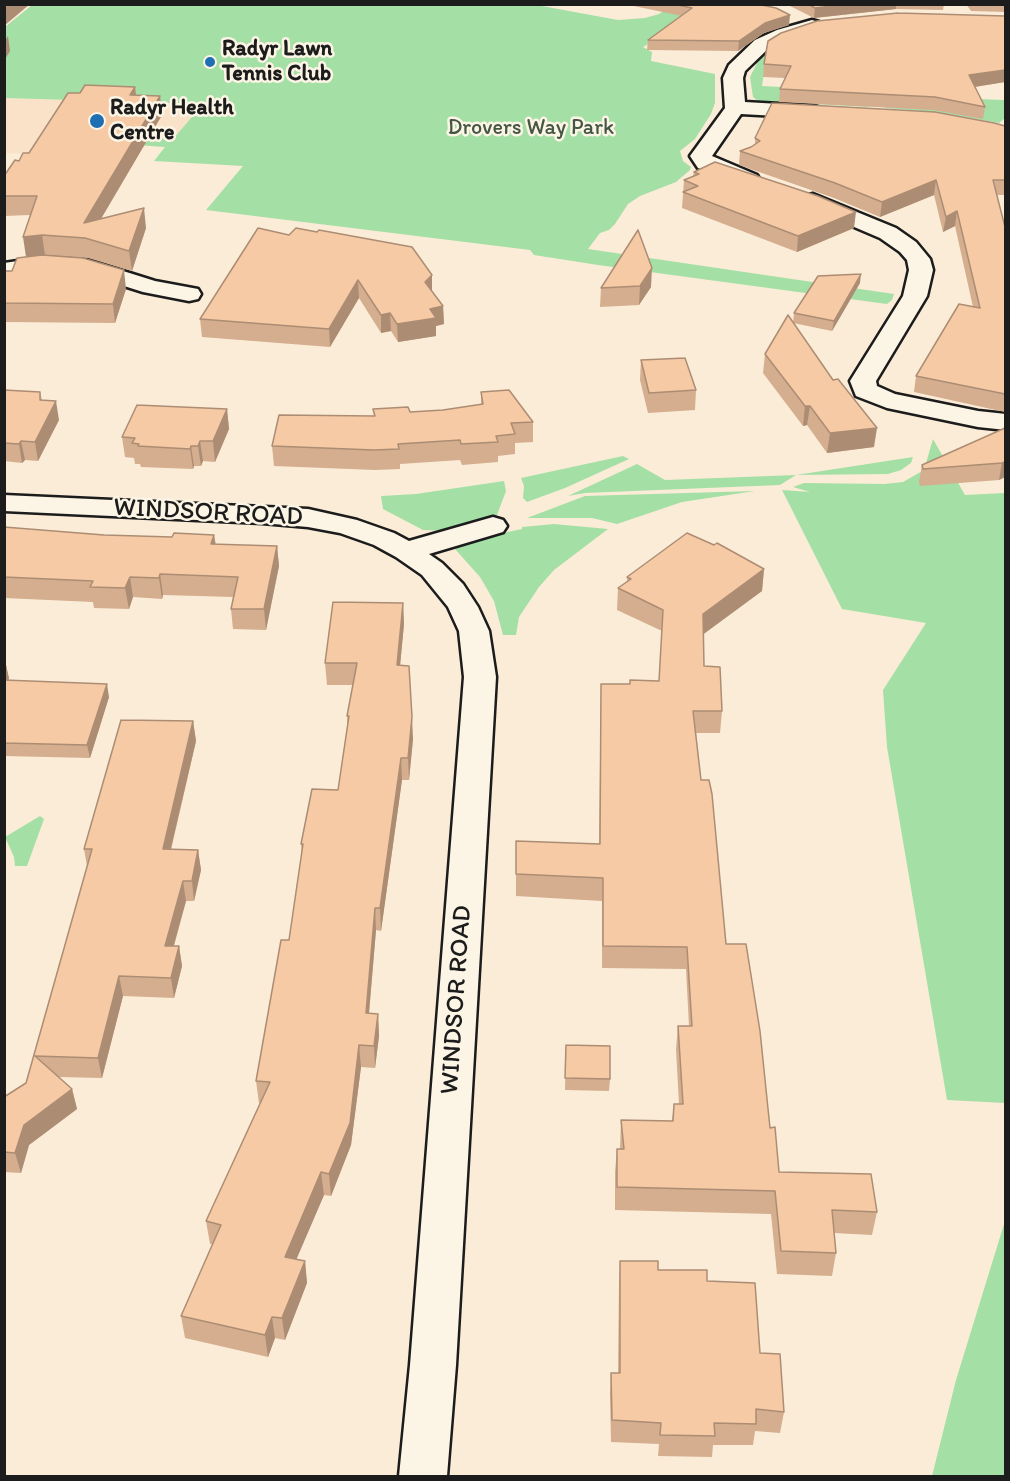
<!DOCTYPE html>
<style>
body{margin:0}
#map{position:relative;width:1010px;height:1481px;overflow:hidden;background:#fbecd8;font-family:Itim,sans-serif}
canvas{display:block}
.frame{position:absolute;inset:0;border:6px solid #1c1c1c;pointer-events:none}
</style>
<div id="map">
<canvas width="1010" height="1481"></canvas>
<div class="frame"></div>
</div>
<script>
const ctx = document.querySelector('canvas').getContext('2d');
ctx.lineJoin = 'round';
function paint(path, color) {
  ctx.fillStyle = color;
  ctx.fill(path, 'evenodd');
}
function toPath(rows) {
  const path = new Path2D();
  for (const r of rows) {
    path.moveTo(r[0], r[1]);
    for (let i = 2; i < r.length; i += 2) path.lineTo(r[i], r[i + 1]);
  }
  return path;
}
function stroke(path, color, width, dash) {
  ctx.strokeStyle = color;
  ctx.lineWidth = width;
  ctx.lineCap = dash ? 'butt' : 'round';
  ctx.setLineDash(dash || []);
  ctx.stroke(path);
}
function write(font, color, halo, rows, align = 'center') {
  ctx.font = font + ' Itim,sans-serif';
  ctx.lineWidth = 5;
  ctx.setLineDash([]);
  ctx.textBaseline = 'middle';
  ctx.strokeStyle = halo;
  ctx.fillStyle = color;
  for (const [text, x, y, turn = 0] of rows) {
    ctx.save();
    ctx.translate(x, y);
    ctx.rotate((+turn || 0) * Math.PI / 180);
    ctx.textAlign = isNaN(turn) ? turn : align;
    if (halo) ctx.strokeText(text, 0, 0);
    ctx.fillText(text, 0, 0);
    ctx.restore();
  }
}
const built = toPath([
 [4,98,204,104,166,147,122,144,81,156,5,153]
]);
const green = toPath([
 [411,4,531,4,618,20,645,18,659,14,672,5,708,4,692,18,643,47,652,52,651,61,715,74,715,103,711,114,695,139,680,151,683,161,691,167,690,170,676,182,640,196,628,204,615,224,609,230,600,233,588,249,894,294,892,300,887,304,598,265,534,255,530,250,206,210,243,166,154,161,165,147,121,144,136,139,174,138,203,104,5,98,5,27,32,5],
 [767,52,762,86,821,89,870,99,869,107,758,101,753,97,750,77,758,61],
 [922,97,1004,100,1005,118,999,123,935,112,885,108,884,98],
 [933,439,965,495,1005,493,1005,1103,947,1100,887,747,883,690,926,623,842,609,782,490,810,492,793,487,804,483,884,484,903,482,924,470],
 [623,456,629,459,565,488,527,502,523,498,524,486,521,478],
 [913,457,911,463,901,470,888,474,796,475,780,485,585,493,568,496,637,464,665,480,796,475],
 [504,481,506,491,497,515,448,531,423,530,383,509,381,496,416,494],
 [755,491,682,502,617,524,592,518,527,518,585,496],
 [554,524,608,529,554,570,539,587,519,617,516,635,503,635,494,601,480,577,455,549,474,539,522,529,522,527],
 [40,816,44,819,27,866,15,866,14,857,5,837],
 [1005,1221,1005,1476,932,1476,956,1380]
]);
const street = toPath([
 [812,20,819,22,821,26,819,30,791,38,769,48,745,71,743,78,745,102,814,106,821,108,824,112,821,116,814,118,741,114,712,156,757,175,760,180,757,185,749,187,741,185,698,168,690,156,725,108,723,78,729,65,755,40,777,30,812,20],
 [813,194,896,228,916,242,930,259,933,270,927,296,876,381,877,386,895,394,978,411,1006,414,1006,430,978,427,887,408,856,396,850,381,903,296,909,270,907,260,900,252,880,238,805,206,802,201,805,196,813,194],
 [45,257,88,260,155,281,198,289,201,294,198,299,189,301,143,292,86,274,45,271,4,277,4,263,45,257],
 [4,495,308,509,357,520,394,533,409,541,493,517,503,520,507,526,503,532,429,554,442,563,463,584,478,607,489,631,496,677,456,1365,447,1476,399,1476,410,1365,464,677,459,631,448,607,422,575,396,557,374,545,340,533,308,527,262,523,4,511,4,495]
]);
const wall = toPath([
 [624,4,757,4,789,25,764,33,738,51,647,50,648,40,682,16],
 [784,4,944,4,943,10,896,9,814,18,790,6],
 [966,4,1005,4,1005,12,971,11],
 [1005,16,1005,82,975,87,985,107,983,119,933,110,779,102,780,89,785,78,763,77,764,64],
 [135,87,136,95,160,96,162,115,101,219,146,228,132,271,88,258,45,255,126,289,115,323,4,322,4,271,12,271,26,257,30,215,4,216,4,176,19,161,29,153,80,93],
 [1005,126,1005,195,997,195,1005,227,1005,412,914,392,916,376,973,307,955,226,943,232,934,195,880,217,834,198,739,165,740,151,751,147,755,145,755,138],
 [694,172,854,228,797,252,682,208,684,180,693,176],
 [638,230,651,287,639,305,600,307,601,288],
 [317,232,432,275,432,292,443,306,444,324,436,326,436,336,398,342,391,331,381,333,359,298,330,347,202,337,200,319,289,235],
 [860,283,832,331,793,323,794,313],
 [765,354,874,447,827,453,807,425,803,426,763,373],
 [641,360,696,390,695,410,648,413,640,380],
 [4,390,40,392,42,400,59,420,38,461,25,460,22,463,4,461],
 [481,392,533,422,533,442,515,443,515,454,498,456,498,462,462,465,460,460,400,464,400,469,375,470,274,466,272,446,374,416,373,409,410,412,443,410,481,405],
 [227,409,229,429,215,462,203,461,201,466,194,466,193,469,141,467,140,464,135,464,134,458,125,457,122,437],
 [1005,428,1005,477,999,480,920,486,919,482,922,465],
 [4,527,104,535,172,537,214,535,216,545,277,546,279,566,266,630,233,629,231,609,233,597,163,595,162,599,133,597,129,609,94,608,93,602,4,598],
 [764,569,762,591,703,634,704,666,722,711,720,733,696,733,701,780,726,944,770,1128,779,1172,877,1212,872,1235,834,1233,836,1253,832,1276,777,1274,771,1214,615,1210,615,1172,617,1149,620,1149,621,1120,672,1121,674,1104,679,1104,676,1049,678,1026,689,1026,686,969,602,968,602,901,516,896,516,841,599,844,601,684,629,684,659,681,662,631,617,610,618,588,627,581,627,577],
 [403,603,404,624,400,666,413,739,409,780,402,780,381,931,376,930,369,1013,378,1014,379,1036,375,1068,361,1067,351,1145,331,1196,324,1195,296,1259,305,1261,307,1283,285,1340,275,1338,268,1357,185,1338,181,1316,213,1244,210,1244,206,1221,260,1103,259,1103,256,1081,289,940,302,855,301,844,338,790,347,727,347,716,353,685,327,685,325,663],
 [4,665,6,665,9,680,109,697,90,758,4,756],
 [193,721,196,741,171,850,198,850,201,870,194,901,186,901,174,946,179,946,182,966,174,998,123,996,102,1078,58,1077,72,1089,77,1109,29,1145,21,1173,4,1172,4,1097,26,1083,87,866,84,849],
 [566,1045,610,1079,609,1091,565,1090],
 [620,1261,658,1270,707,1281,760,1353,784,1412,780,1433,755,1431,753,1445,713,1445,712,1457,658,1456,659,1444,611,1442,610,1395,611,1373,618,1373,619,1283]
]);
const shadedWall = toPath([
 [10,4,30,4,4,26,4,9],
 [848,4,896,4,896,9,814,18,815,8],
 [790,15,789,25,764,33,738,51,739,41,765,23],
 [8,36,10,51,4,61,4,42],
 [1005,70,1005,82,967,88,969,75],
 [135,87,137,105,130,95],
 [160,96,162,115,89,239,84,223],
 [936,180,934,195,880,217,882,202],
 [144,208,146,228,132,271,129,251],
 [957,211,955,226,943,232,946,217],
 [856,212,854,228,797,252,798,236],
 [42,235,45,255,26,257,23,237],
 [652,268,651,287,639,305,640,286],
 [124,270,126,289,115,323,113,304],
 [861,274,860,283,832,331,834,321],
 [432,275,432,293,425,282],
 [358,280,359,298,330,347,329,329],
 [443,306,444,324,436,326,436,336,398,342,397,324,430,309],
 [390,313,391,331,381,333,381,315],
 [56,401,59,420,38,461,35,442],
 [805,406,810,406,807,425,803,426],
 [227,409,229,429,215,462,213,441],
 [877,428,874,447,827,453,830,433],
 [21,441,25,460,22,463,19,444],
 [200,441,203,461,201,466,198,446],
 [191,446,194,466,193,469,190,449],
 [1005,462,1005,477,999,480,1002,463],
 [214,535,217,555,211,544],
 [277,546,279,566,266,630,264,609],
 [764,569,762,591,701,636,703,614],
 [160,574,163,595,162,599,159,578],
 [130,577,133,597,129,609,125,588],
 [403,603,404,624,398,687,397,665],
 [6,665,9,678,4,692,4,671],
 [107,684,109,697,90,758,87,745],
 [412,717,413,739,409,780,408,758],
 [193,721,196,741,166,869,163,849],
 [401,758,402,780,381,931,380,908],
 [198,850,201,870,194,901,192,881],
 [183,881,186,901,168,966,165,946],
 [375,908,376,930,367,1036,366,1013],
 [179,946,182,966,174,998,171,978],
 [119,976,123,996,102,1078,98,1058],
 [378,1014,379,1036,375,1068,374,1046],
 [359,1045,361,1067,351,1145,331,1196,329,1174],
 [72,1089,77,1109,29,1145,21,1173,15,1153,24,1125],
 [321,1172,324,1195,288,1279,285,1257],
 [305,1261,307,1283,285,1340,282,1318],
 [272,1317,275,1338,268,1357,265,1335]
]);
const building = toPath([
 [4,4,10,4,4,9,4,4],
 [673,4,757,4,776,8,790,15,765,23,739,41,648,40,692,8,673,4],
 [808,4,848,4,815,8,808,4],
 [898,13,1005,16,1005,70,969,75,985,107,935,97,780,89,791,66,764,64,768,41,781,33,817,21,898,13],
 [85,85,135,87,130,95,160,96,84,223,144,208,129,251,85,238,42,235,23,237,37,196,4,196,4,176,15,160,19,161,23,153,29,153,68,93,80,93,85,85],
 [772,103,935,112,994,123,1005,126,1005,180,993,180,1005,227,1005,394,916,376,959,304,980,308,957,211,946,217,936,180,882,202,835,183,740,151,751,147,760,141,755,138,772,103],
 [715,162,818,196,856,212,798,236,683,192,698,186,684,180,699,174,694,172,715,162],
 [258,228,289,235,296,228,317,232,319,230,412,247,432,275,425,282,443,306,430,309,436,318,397,324,390,313,381,315,358,280,329,329,200,319,258,228],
 [638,230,652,268,640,286,601,288,638,230],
 [42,255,83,258,124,270,113,304,4,303,4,271,12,271,17,258,42,255],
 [861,274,834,321,794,313,818,276,861,274],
 [788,315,833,380,838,379,877,428,830,433,810,406,805,406,765,354,788,315],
 [685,358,696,390,649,393,641,360,685,358],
 [4,390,40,392,40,400,56,401,35,442,21,441,19,444,4,443,4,390],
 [509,390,533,422,511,423,515,434,496,436,498,442,461,444,460,440,398,444,399,449,374,450,272,446,279,415,375,416,373,409,408,407,410,412,443,410,483,404,481,392,509,390],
 [137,405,227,409,213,441,200,441,198,446,191,446,190,449,138,446,139,444,132,443,135,438,122,437,137,405],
 [1005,428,1005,462,1002,463,923,469,922,465,1005,428],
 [4,527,104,535,172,537,174,533,214,535,211,544,277,546,264,609,231,609,238,577,160,574,159,578,130,577,125,588,90,587,93,581,4,577,4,527],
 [687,533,714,545,717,543,764,569,703,614,704,666,720,667,722,711,693,711,701,780,709,780,712,794,726,944,746,944,760,1031,770,1128,775,1127,779,1172,871,1174,877,1212,832,1210,836,1253,781,1251,775,1191,617,1187,617,1149,624,1149,621,1120,673,1121,674,1104,683,1104,678,1026,692,1026,687,947,603,946,603,878,516,874,516,841,600,844,601,684,630,684,630,680,659,681,663,610,618,588,631,579,627,577,687,533],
 [333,602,403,603,397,665,409,666,412,717,408,758,401,758,380,908,375,908,366,1013,378,1014,374,1046,359,1045,350,1123,329,1174,321,1172,285,1257,305,1261,282,1318,272,1317,265,1335,181,1316,221,1225,206,1221,270,1082,256,1081,281,940,289,940,303,844,301,844,312,789,338,790,349,716,347,716,357,663,325,663,333,602],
 [4,680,107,684,87,745,4,743,4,680],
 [121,720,193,721,163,849,198,850,192,881,183,881,165,946,179,946,171,978,119,976,98,1058,35,1056,72,1089,24,1125,15,1153,4,1152,4,1097,26,1083,92,849,84,849,121,720],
 [566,1045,610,1046,610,1079,565,1078,566,1045],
 [620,1261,658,1261,658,1270,707,1270,707,1281,755,1283,760,1353,780,1354,784,1412,756,1409,756,1424,714,1423,715,1436,660,1435,661,1423,612,1420,611,1373,620,1373,620,1261]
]);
const markers = [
 [210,62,6,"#1f6fb2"],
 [97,121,8,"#1f6fb2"]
];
const farPoinames = [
 ["Radyr Lawn",222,49],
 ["Tennis Club",222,74],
 ["Radyr Health",110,108],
 ["Centre",110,133]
];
const farParknames = [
 ["Drovers Way Park",531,128]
];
const streetNames = [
 ["WINDSOR ROAD",208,513,3],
 ["WINDSOR ROAD",457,1000,-86]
];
paint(built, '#fae2c9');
paint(green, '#a4dfa5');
stroke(street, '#1c1c1c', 5);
paint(street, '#fcf5e5');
paint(wall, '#d4ae8e');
paint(shadedWall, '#ac8d74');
paint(building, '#f6caa5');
stroke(building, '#ac8d74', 1.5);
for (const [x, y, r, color] of markers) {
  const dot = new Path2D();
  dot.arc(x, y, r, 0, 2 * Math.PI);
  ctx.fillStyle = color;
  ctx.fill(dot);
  stroke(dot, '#fcf5e5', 2);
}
write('bold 22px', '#1c1c1c', '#fcf5e5', farPoinames, 'left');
write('22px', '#455645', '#fcf5e5', farParknames);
write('26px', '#1c1c1c', '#fcf5e5', streetNames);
</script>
